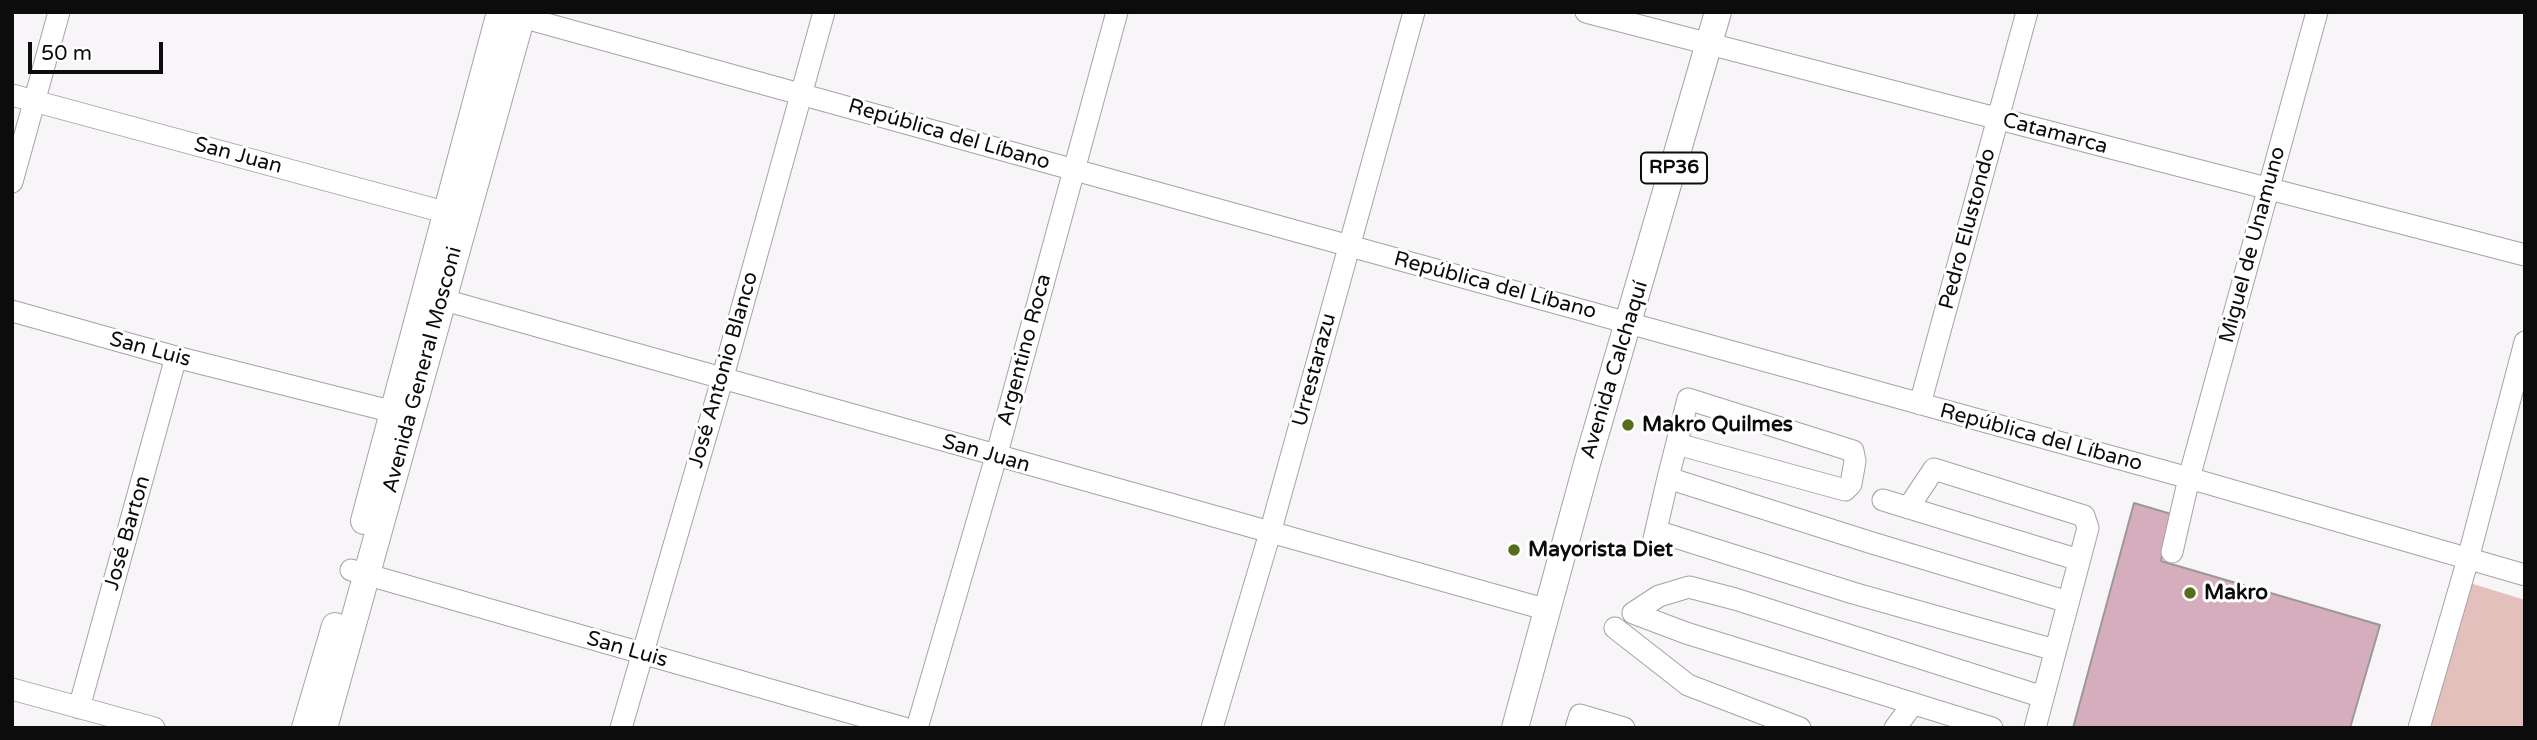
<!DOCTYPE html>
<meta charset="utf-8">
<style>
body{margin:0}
#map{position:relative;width:2537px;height:740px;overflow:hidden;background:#f8f5f8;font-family:"Varela Round",sans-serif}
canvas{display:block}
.frame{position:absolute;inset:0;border:14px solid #0c0c0d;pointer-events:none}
.scale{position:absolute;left:28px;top:42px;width:135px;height:32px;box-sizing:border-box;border:4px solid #0c0c0d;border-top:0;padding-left:9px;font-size:21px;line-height:24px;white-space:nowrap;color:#0c0c0d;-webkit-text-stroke:5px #fff;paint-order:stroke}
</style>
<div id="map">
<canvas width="2537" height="740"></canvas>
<div class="frame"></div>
<div class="scale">50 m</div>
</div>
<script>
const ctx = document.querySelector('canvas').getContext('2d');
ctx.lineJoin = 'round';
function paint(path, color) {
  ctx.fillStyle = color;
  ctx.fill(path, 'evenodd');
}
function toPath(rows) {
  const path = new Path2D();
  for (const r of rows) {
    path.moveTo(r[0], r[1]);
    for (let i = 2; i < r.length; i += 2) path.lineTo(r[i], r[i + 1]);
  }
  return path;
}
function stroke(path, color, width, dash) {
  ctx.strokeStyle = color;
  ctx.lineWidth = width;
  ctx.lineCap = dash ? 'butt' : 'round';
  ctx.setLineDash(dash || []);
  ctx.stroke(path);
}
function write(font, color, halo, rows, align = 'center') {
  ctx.font = font + ' "Varela Round",sans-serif';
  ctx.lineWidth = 6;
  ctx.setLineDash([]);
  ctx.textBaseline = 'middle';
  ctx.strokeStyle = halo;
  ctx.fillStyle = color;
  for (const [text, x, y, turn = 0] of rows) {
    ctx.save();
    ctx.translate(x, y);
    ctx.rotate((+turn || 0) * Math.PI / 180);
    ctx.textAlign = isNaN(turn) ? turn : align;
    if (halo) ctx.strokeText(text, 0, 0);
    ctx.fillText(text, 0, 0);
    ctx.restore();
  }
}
const green = toPath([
 [2470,583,2525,600,2525,728,2427,728]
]);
const building = toPath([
 [2134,503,2171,514,2161,561,2380,625,2350,728,2073,728,2134,503]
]);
const minor = toPath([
 [1586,12,2525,255],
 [507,13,2189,478,2525,575],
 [12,95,459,216],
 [12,182,59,12],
 [430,296,1548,610],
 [12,311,176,357,406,415],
 [1920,404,2027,12],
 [1668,478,1869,542,2068,602],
 [1883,500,2079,560],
 [1908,508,1934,469,2084,516,2088,528,2035,728],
 [1656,531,1853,593,2055,650],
 [1653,543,1668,478,1688,399,1853,451,1855,461,1851,484,1845,490,1677,444],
 [2172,552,2189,478,2317,12],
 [351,570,904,728],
 [1633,613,1659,596,1689,587,1735,599,2043,697],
 [1633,613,1686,633,1992,728],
 [1615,628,1688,685,1800,728],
 [12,689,154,728],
 [79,708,176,357],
 [621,728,722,380,824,12],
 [917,728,996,457,1117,12],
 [1212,728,1270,533,1414,12],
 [1576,728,1580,715,1624,728],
 [1895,728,1913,704],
 [2419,728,2468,559,2525,342]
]);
const major = toPath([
 [364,521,500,12],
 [305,728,335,626],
 [324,728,523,12],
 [1515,728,1588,460,1718,12]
]);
const markers = [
 [1628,425,7,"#586d1b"],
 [1514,550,7,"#586d1b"],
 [2190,593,7,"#586d1b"]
];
const shields = [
 [1674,168,66]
];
const shieldNames = [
 ["RP36",1674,168]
];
const streetNames = [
 ["Catamarca",2055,134,15],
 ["República del Líbano",949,135,16],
 ["San Juan",238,156,15],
 ["Pedro Elustondo",1968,229,-75],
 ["Miguel de Unamuno",2253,245,-75],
 ["República del Líbano",1495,286,15],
 ["San Luis",150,350,15],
 ["Argentino Roca",1025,350,-75],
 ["Avenida General Mosconi",423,370,-75],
 ["José Antonio Blanco",724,370,-74],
 ["Urrestarazu",1315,370,-75],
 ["Avenida Calchaquí",1615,370,-73],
 ["República del Líbano",2041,438,15],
 ["San Juan",986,454,16],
 ["José Barton",128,533,-74],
 ["San Luis",627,650,16]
];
const poiNames = [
 ["Makro Quilmes",1642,425],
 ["Mayorista Diet",1528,550],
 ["Makro",2204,593]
];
paint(green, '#e3c0bc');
paint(building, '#d5adbc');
stroke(building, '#9c9899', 2);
stroke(minor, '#a5a3a5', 23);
stroke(major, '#a5a3a5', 28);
stroke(minor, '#fff', 21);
stroke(major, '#fff', 26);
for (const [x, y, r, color] of markers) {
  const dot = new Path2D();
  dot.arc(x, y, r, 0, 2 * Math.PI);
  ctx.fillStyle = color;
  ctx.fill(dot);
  stroke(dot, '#fff', 2.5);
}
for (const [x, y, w] of shields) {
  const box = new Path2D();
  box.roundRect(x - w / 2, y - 15.5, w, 31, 5);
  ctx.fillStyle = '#fff';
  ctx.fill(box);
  stroke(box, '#0c0c0d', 2);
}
write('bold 19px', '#0c0c0d', null, shieldNames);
write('21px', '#0c0c0d', '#fff', streetNames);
write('bold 21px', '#0c0c0d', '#fff', poiNames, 'left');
</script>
